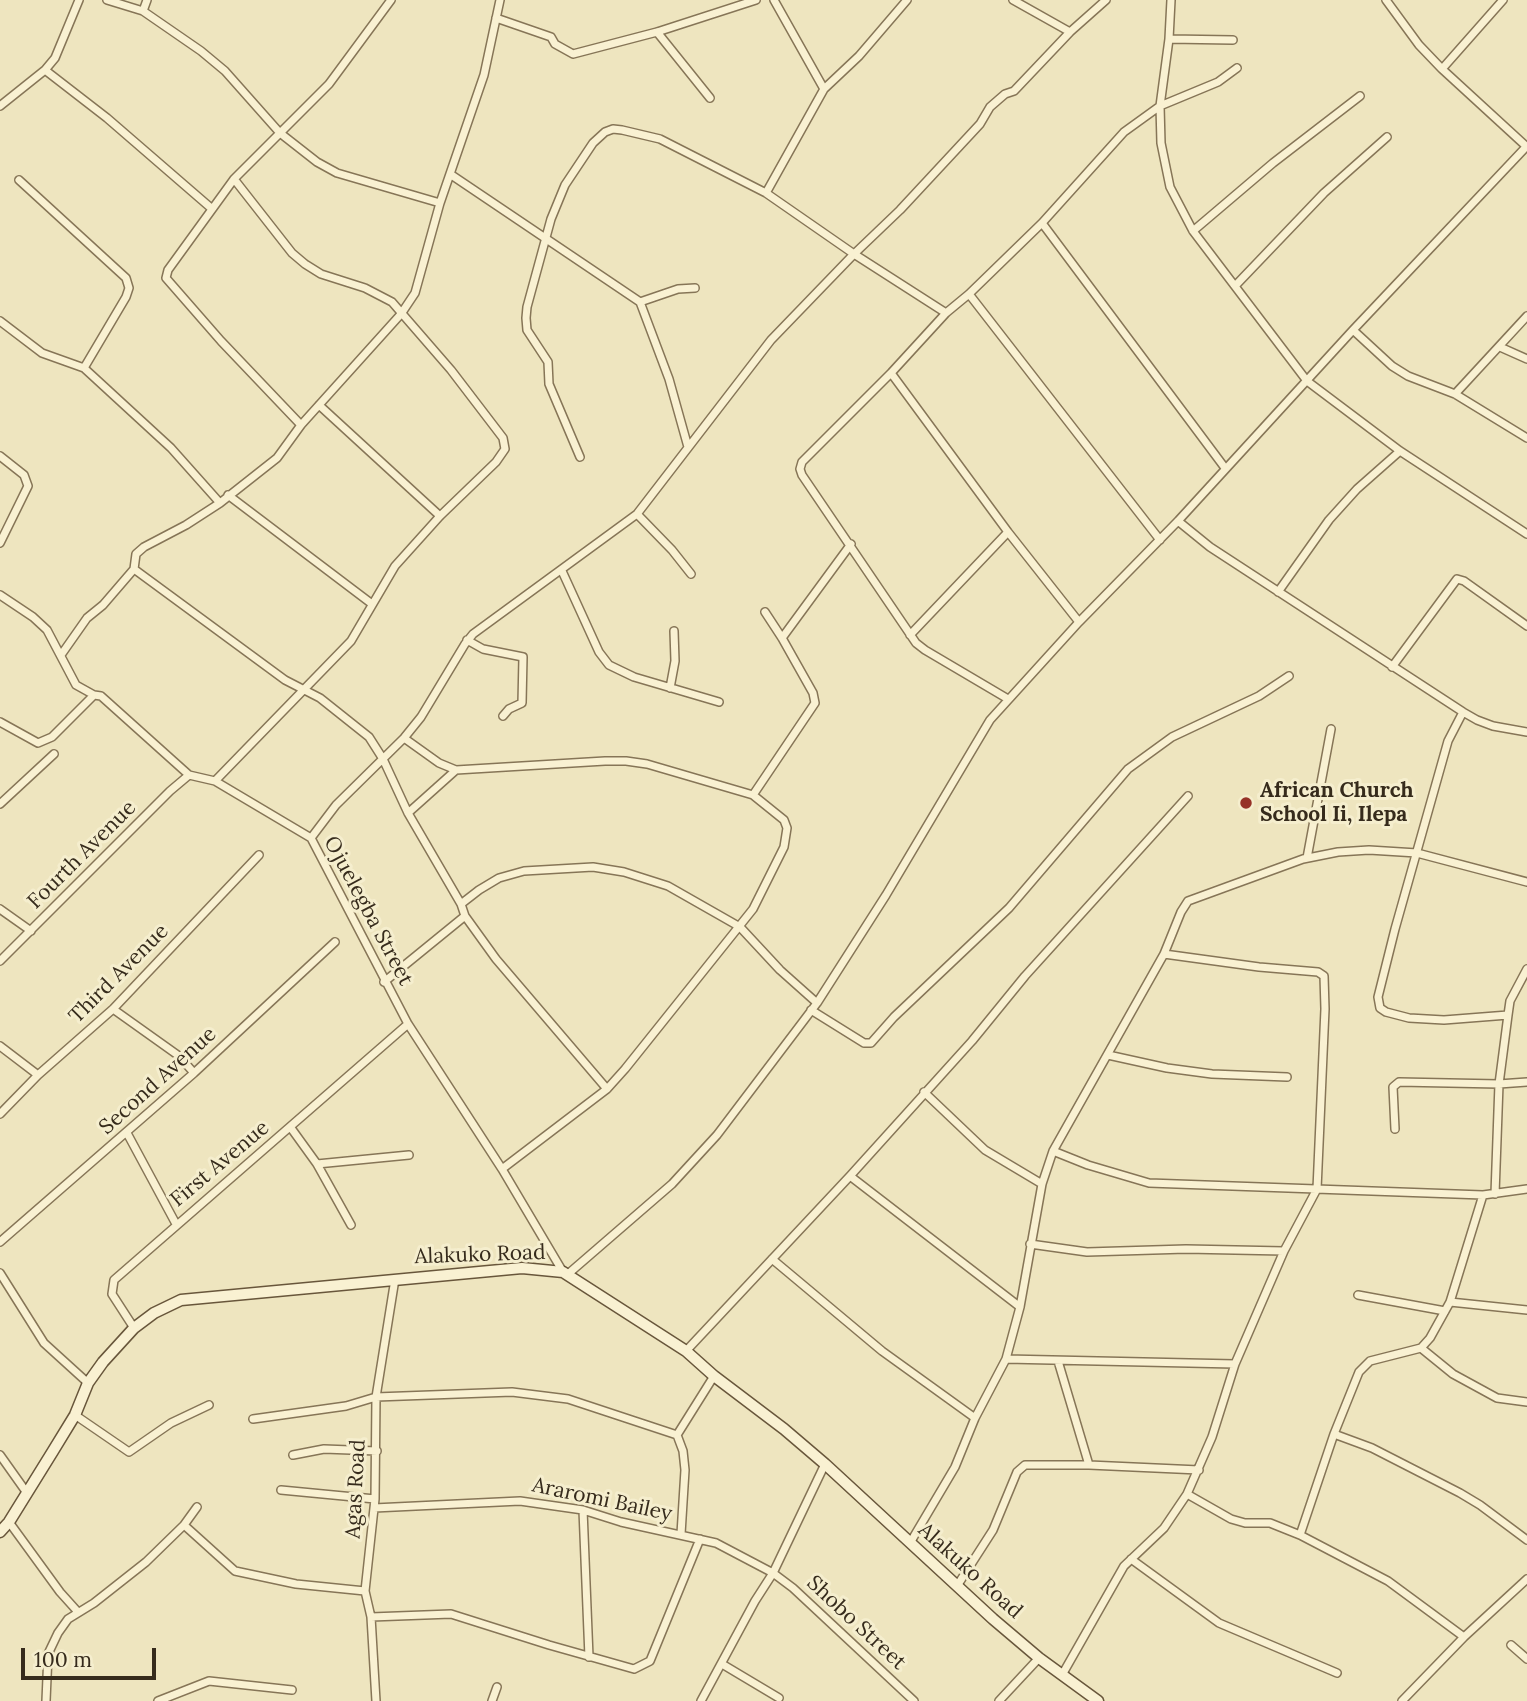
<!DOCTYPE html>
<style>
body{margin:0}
#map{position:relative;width:1527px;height:1701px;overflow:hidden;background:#eee5bf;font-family:Lora,serif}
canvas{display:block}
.scale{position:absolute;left:21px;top:1648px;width:135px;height:32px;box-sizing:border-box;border:4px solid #362b1c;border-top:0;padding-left:9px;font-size:21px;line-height:24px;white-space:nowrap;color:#362b1c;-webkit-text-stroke:5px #f5eece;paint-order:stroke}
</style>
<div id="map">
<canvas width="1527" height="1701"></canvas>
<div class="scale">100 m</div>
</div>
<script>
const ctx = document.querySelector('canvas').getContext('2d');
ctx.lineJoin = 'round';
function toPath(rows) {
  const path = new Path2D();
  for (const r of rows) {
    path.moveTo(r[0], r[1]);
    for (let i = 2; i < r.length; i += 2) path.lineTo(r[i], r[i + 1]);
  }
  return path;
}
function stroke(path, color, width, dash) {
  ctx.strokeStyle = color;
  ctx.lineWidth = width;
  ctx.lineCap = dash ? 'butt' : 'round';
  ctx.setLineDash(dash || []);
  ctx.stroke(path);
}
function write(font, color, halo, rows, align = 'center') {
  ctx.font = font + ' Lora,serif';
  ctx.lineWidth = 6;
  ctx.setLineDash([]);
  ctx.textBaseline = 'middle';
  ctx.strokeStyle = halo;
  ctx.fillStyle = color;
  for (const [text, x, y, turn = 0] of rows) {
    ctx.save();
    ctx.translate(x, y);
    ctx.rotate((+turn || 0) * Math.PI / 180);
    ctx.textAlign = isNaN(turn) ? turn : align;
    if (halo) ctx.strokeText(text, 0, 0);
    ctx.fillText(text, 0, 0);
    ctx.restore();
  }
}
const street = toPath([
 [107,0,143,11,201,51,225,71,280,133,317,162,337,173,440,203],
 [774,0,824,89],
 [1013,0,1070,32],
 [1171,0,1169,39,1160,106,1161,143,1170,187,1193,231,1307,381,1400,451,1527,534],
 [1386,0,1419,45,1442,69,1527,147],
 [143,11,147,0],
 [496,18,551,37,555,44,573,54,657,32,756,0],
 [657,32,710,98],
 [1169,39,1233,40],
 [1442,69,1503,0],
 [45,70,107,118,211,208],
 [0,106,45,70,55,58,79,0],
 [450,174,640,302,669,379,688,447],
 [19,180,126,278,129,288,126,297,84,368],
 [766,193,824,89,859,56,907,0],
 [1042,223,1225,468],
 [1193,231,1273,163,1360,96],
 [1235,286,1324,193,1387,137],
 [969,294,1160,540],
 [640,302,678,289,695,288],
 [0,321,42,353,84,368,171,448,220,503],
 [1353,330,1392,366,1408,376,1455,394,1527,438],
 [1500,347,1527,359],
 [891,373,1008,532,1079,622],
 [1455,394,1527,316],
 [319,405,440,516],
 [301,425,221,341,166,278,168,270,234,179,329,84,391,0],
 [0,456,24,475,28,486,0,543],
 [580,457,549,384,548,362,527,330,526,318,527,307,551,219,565,185,593,143,605,132,613,129,622,130,660,139,766,193,854,254,946,313],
 [228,495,372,604],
 [637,514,672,550,691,574],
 [1178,521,1210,547,1463,712,1477,720,1493,726,1527,732],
 [134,569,285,680,320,698,369,737,383,759,408,813,461,904,465,916,496,959,607,1089],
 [562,571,599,652,609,665,634,677,719,702],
 [1278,592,1329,520,1357,489,1400,451],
 [0,595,33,617,47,630,76,685,94,695,101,696,189,775,215,781,311,838,408,1024,502,1169,563,1272],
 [910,635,1008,532],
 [782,638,851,544],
 [467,640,483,649,523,657,522,703,509,709,503,716],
 [61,655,87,618,103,605,134,569,136,554,144,547,186,525,220,503,277,458,301,425,401,314,415,293,440,203,484,75,500,0],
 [1392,667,1457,579,1464,581,1527,626],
 [670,688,675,661,674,631],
 [1008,699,925,650,916,643,802,475,800,469,802,462,891,373,946,313,969,294,1042,223,1124,132,1160,106,1218,82,1237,68],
 [1463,712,1448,741,1395,929,1378,997,1380,1008,1386,1012,1409,1018,1444,1020,1508,1015],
 [0,722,38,743,52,737,94,695],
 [404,738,439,763,456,770,605,761,626,761,647,764,753,795,784,820,787,828,784,847,753,909,625,1069,607,1089,502,1169],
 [215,781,351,641,395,566,440,516,496,462,505,449,503,438,451,370,392,302,365,288,321,274,305,264,292,253,234,179],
 [753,795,815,703,813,693,782,638,765,612],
 [0,804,54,754],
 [408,813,456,770],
 [311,838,336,805,404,738,421,717,465,644,473,634,637,514,771,340,854,254,900,210,980,124,990,107,1005,94,1014,91,1070,32,1106,0],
 [1307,858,1331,729],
 [461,904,479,890,499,878,524,871,593,867,624,872,668,886,740,927,780,970,817,1003],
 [0,909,31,931],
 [0,961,170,791,189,775],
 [384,982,465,916],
 [113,1009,179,1056,194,1073],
 [811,1010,864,1043,871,1043,894,1017,1009,908,1128,769,1172,737,1259,696,1289,676],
 [0,1046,38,1075],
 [1108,1055,1167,1068,1212,1074,1287,1077],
 [924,1092,985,1150,1042,1184],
 [0,1114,38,1075,113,1009,259,855],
 [291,1128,317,1164,351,1225],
 [1395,1129,1393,1087,1399,1082,1499,1084,1527,1082],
 [127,1133,176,1224],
 [1053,1151,1088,1165,1149,1183,1483,1195,1527,1189],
 [317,1164,409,1155],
 [850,1176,1020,1307],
 [1495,1194,1499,1084,1508,1015,1510,1001,1527,969],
 [0,1242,194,1073,335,942],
 [1030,1244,1087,1252,1186,1249,1284,1251],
 [772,1259,882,1351,975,1418],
 [0,1273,44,1343,88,1383],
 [568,1274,672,1184,717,1135,817,1003,886,895,990,720,1079,622,1178,521,1353,330,1527,146],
 [1358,1295,1445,1311],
 [1450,1302,1527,1310],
 [134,1328,112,1294,114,1280,408,1024],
 [1421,1348,1453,1374,1497,1398,1527,1402],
 [686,1351,850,1176,972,1041,1025,976,1188,796],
 [1006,1359,1235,1364],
 [1058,1361,1089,1465],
 [75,1415,129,1452,171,1423,209,1405],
 [253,1419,346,1406,376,1397,512,1392,568,1399,677,1435,683,1451,685,1470,681,1534],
 [1334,1434,1372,1448,1460,1493,1480,1505,1527,1540],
 [677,1435,714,1376],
 [0,1455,27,1493],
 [293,1455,324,1449,377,1451],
 [281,1490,375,1499],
 [1187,1494,1231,1519,1245,1523,1270,1523,1300,1535,1388,1581,1464,1637],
 [374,1508,520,1501,583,1510,621,1522,716,1543,773,1573,793,1588,914,1701],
 [583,1510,589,1657],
 [9,1522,60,1592,78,1612],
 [184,1525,235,1571,296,1584,365,1591],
 [1300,1535,1334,1434,1359,1372,1370,1361,1421,1348,1430,1338,1450,1302,1483,1195],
 [910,1543,955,1467,975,1418,1006,1359,1020,1307,1042,1184,1053,1151,1164,954,1181,912,1188,901,1303,859,1338,852,1369,850,1417,853,1527,882],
 [1131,1559,1219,1623,1337,1673],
 [957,1586,993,1530,1017,1472,1025,1465,1089,1465,1199,1470],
 [371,1617,451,1614,549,1645,634,1669,650,1661,700,1539],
 [1511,1645,1527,1659],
 [722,1664,779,1698],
 [1062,1675,1124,1566,1164,1528,1187,1494,1212,1437,1235,1364,1284,1251,1317,1189,1325,1009,1324,976,1318,972,1259,967,1164,954],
 [46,1701,48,1654,58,1633,68,1619,94,1603,146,1562,184,1525,197,1507],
 [158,1701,209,1681,292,1690],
 [376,1701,371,1617,365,1591,375,1499,376,1397,395,1279],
 [492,1701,497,1687],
 [701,1701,755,1601,773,1573,825,1464],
 [999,1701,1039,1658],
 [1402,1701,1464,1637,1527,1579]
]);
const secondary = toPath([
 [0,1532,9,1522,53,1451,75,1415,88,1383,103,1362,134,1328,154,1313,181,1300,522,1268,563,1272,686,1351,714,1376,784,1429,825,1464,993,1619,1039,1658,1098,1701]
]);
const markers = [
 [1246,803,7,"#963227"]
];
const poiNames = [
 ["African Church",1260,791],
 ["School Ii, Ilepa",1260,815]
];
const streetNames = [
 ["Fourth Avenue",82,855,-45],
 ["Ojuelegba Street",368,911,62],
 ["Third Avenue",119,974,-45],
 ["Second Avenue",158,1081,-42],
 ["First Avenue",220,1164,-40],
 ["Alakuko Road",480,1255,-2],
 ["Agas Road",356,1489,-87],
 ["Araromi Bailey",602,1500,12],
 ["Alakuko Road",970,1571,42],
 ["Shobo Street",856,1623,43]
];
stroke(street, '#867557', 10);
stroke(secondary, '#68563b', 13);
stroke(street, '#f9f1d2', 7);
stroke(secondary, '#f9f1d2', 10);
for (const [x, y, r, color] of markers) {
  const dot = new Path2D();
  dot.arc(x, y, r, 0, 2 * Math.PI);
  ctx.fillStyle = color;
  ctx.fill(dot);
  stroke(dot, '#f5eece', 2.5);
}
write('bold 21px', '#362b1c', '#f5eece', poiNames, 'left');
write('21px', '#362b1c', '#f5eece', streetNames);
</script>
